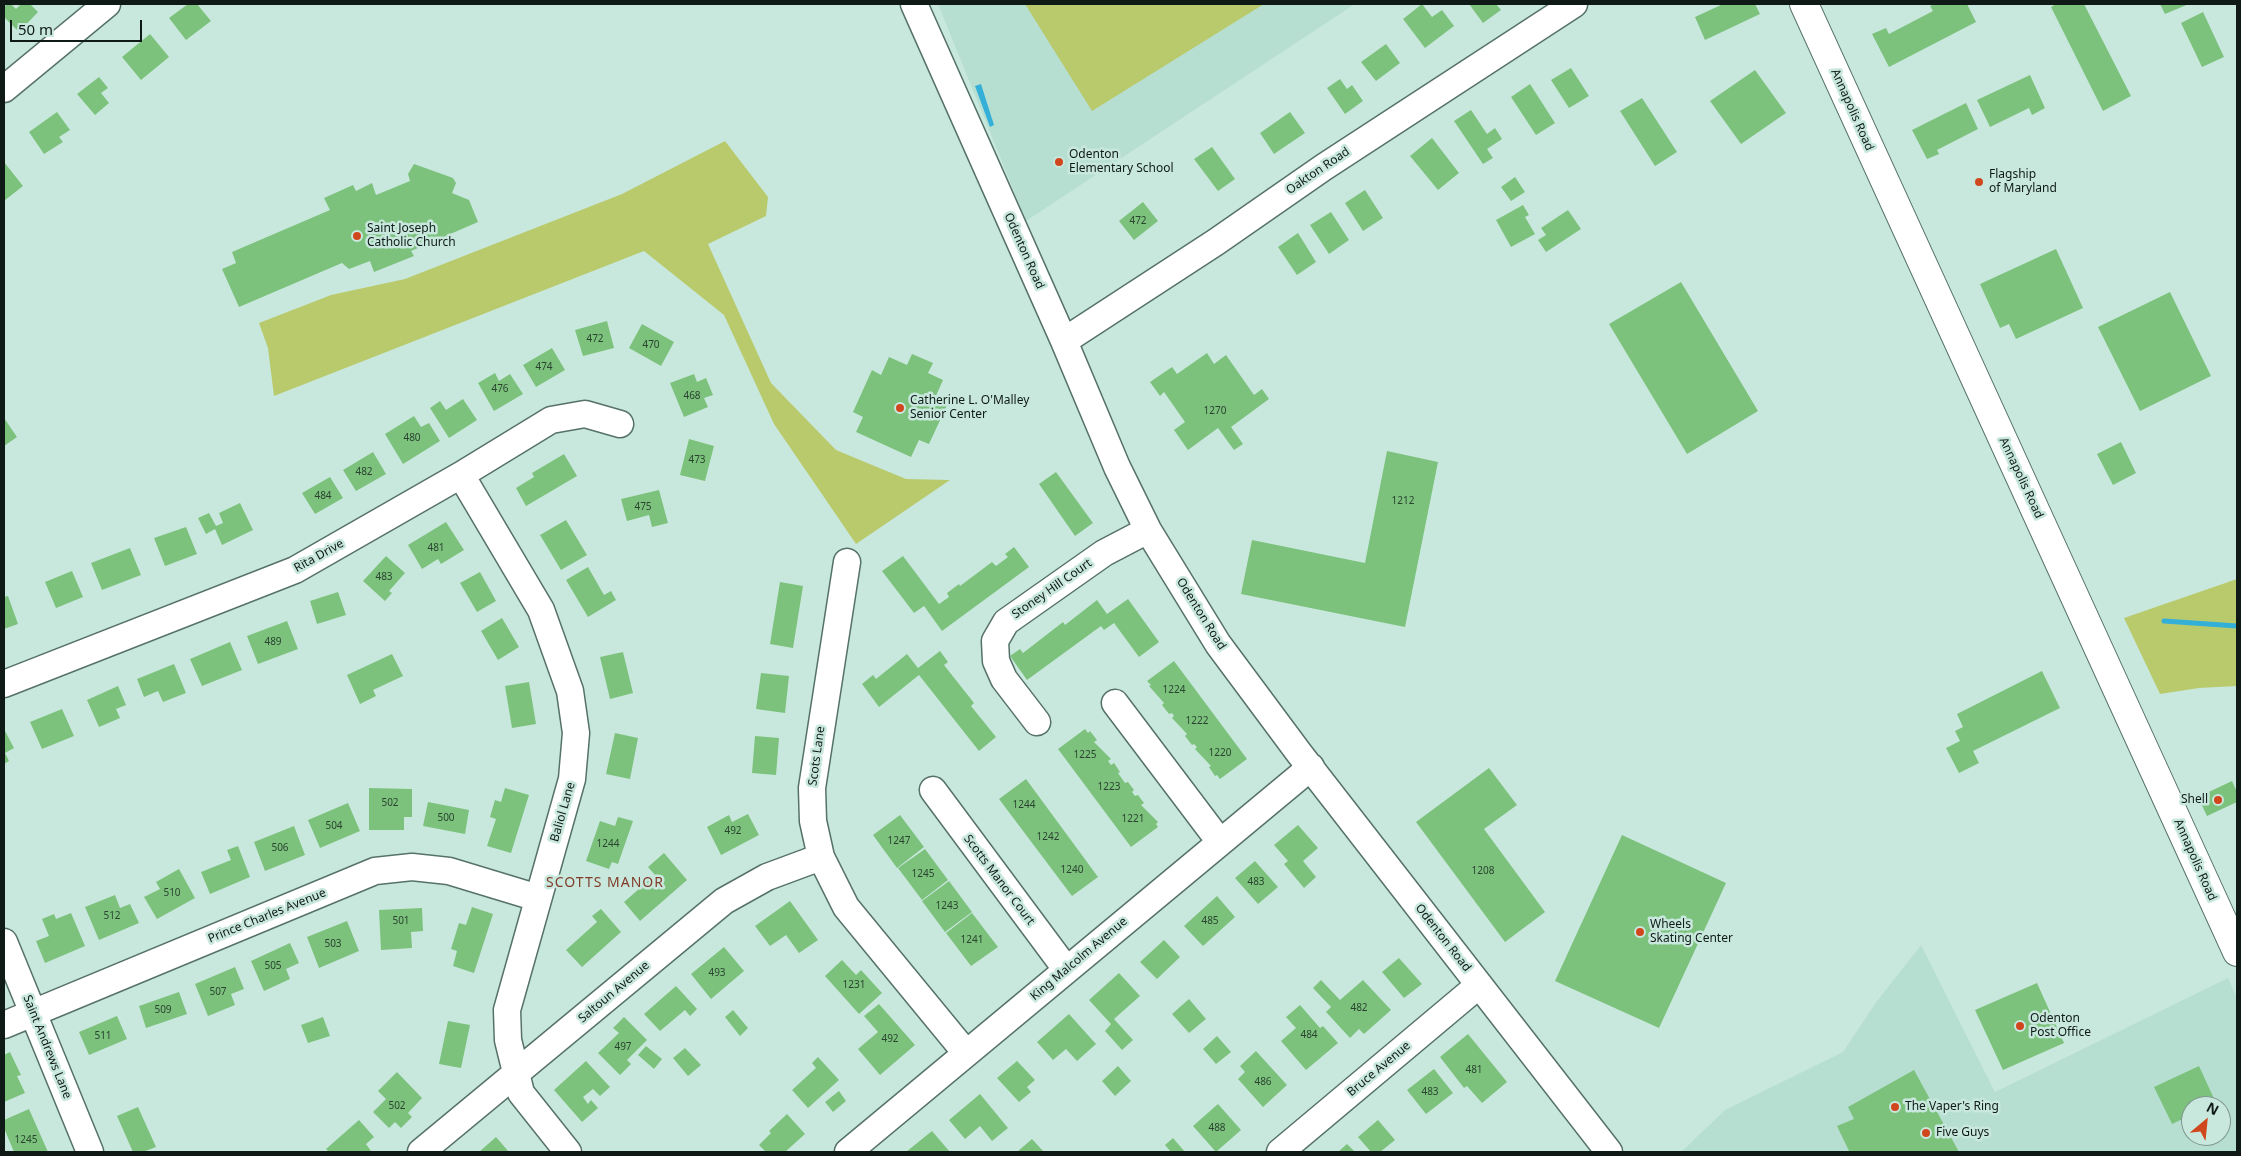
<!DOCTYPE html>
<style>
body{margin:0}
#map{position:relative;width:2241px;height:1156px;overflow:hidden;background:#c9e8dd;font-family:"Noto Sans",sans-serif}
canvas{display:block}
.frame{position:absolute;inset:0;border:5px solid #0f1a17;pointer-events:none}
.north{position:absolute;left:2181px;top:1096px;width:50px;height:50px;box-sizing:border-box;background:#c9e8dd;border:1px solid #7f968e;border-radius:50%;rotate:28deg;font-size:14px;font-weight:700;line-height:20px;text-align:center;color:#0f1a17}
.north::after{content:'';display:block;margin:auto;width:18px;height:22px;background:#d0471e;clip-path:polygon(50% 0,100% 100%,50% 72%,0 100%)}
.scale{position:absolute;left:10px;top:20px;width:132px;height:22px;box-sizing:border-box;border:2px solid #0f1a17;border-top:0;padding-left:6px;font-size:15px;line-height:18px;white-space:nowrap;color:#0f1a17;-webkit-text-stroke:4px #c9e8dd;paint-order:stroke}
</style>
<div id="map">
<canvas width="2241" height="1156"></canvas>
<div class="frame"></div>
<div class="north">N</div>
<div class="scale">50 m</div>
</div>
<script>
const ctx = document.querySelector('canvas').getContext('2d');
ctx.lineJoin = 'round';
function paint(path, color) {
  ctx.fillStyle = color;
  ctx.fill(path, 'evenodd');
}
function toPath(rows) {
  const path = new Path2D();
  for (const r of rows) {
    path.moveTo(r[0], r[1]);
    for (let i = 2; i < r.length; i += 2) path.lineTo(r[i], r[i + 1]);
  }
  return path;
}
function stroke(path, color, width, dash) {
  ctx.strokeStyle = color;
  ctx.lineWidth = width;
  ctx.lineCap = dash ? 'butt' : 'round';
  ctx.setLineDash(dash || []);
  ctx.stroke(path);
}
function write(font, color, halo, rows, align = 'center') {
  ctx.font = font + ' "Noto Sans",sans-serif';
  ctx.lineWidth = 5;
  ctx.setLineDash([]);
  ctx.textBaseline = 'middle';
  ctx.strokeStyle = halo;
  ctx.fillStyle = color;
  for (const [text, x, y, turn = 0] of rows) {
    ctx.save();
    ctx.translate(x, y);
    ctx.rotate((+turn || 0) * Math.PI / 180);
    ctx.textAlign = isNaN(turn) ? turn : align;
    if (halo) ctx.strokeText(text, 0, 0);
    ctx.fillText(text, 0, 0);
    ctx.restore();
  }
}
const built = toPath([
 [938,4,1355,4,1026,221],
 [1921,945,1995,1092,2228,978,2237,998,2237,1152,1681,1152,1725,1110,1843,1052,1877,1001],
 [2191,1106,2221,1106,2221,1136,2191,1136]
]);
const green = toPath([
 [1025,4,1264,4,1092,111],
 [725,141,768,197,766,216,708,244,771,383,836,450,906,479,950,480,856,544,774,424,724,315,644,251,274,396,268,348,259,323,331,295,405,279,622,194],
 [2237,579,2237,686,2199,688,2160,694,2124,618]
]);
const water = toPath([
 [981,84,994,125,990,127,975,86]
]);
const stream = toPath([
 [2164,621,2237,626]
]);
const building = toPath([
 [7,4,11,4,16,9,21,4,30,4,38,12,19,32,4,17,4,7],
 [188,4,197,4,211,21,186,40,169,18],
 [1422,4,1432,17,1442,10,1454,26,1425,48,1403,19],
 [1469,4,1496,4,1501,10,1483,23],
 [1723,4,1755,4,1760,14,1705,40,1695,17],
 [1935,4,1967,4,1976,22,1889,67,1872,34,1886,28,1889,34,1933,11,1930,6],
 [2056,4,2084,4,2131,96,2103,111,2051,7],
 [2160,4,2189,4,2165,14],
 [2203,12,2224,57,2202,67,2181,23],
 [150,34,169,57,141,80,122,57],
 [1386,44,1400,63,1376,81,1361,62],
 [1571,68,1589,96,1569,108,1551,80],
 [1755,70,1786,113,1741,144,1710,101],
 [2030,75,2045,108,2032,115,2029,108,1990,127,1977,100],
 [99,77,108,88,101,93,109,103,95,115,77,94],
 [1340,79,1347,89,1352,85,1363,101,1345,114,1327,88],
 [1530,84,1555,123,1536,135,1511,97],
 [1642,98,1677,152,1655,166,1620,111],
 [1966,103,1978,129,1937,150,1939,154,1927,159,1912,130],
 [1471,110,1487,134,1495,128,1502,139,1487,149,1493,158,1483,164,1454,121],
 [57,112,70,130,59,137,63,142,44,154,29,132],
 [1290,112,1305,133,1274,154,1260,133],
 [1432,138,1459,173,1438,190,1410,156],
 [1212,147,1235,179,1218,191,1194,159],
 [4,162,23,186,4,201],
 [414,164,453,178,456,183,452,193,469,200,478,222,411,251,414,256,374,272,370,261,349,269,342,263,239,307,222,269,236,263,232,252,330,210,324,198,353,185,356,191,372,183,376,195,410,181,408,174],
 [1515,177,1525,192,1511,201,1501,187],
 [1365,190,1383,218,1363,231,1345,203],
 [1143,202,1158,221,1134,240,1119,221],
 [1523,205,1529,215,1525,217,1535,234,1511,247,1496,220],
 [1568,210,1581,229,1546,252,1538,240,1546,235,1541,228],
 [1331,212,1349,240,1329,254,1310,225],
 [1298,233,1316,262,1297,275,1278,247],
 [2056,249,2083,308,2016,339,2009,324,2000,328,1980,284],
 [1681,282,1758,411,1687,454,1609,324],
 [2170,292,2211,376,2140,411,2098,327],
 [607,321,614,348,583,356,575,330],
 [642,324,674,342,661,366,629,348],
 [552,348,565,370,536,387,523,365],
 [1207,353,1214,364,1226,355,1254,395,1262,389,1269,399,1231,427,1243,444,1234,450,1218,428,1188,450,1174,430,1185,422,1164,392,1160,396,1150,382,1172,367,1177,374],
 [912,354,933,363,928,373,943,380,935,398,948,403,929,444,919,440,911,457,856,432,863,417,853,412,872,370,881,375,889,357,907,365],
 [495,373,499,381,510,374,523,394,494,411,478,383],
 [694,374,697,382,706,378,713,395,704,398,708,407,684,417,670,383],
 [463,399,477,420,449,438,430,408,440,401,446,410],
 [414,416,421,427,429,423,440,441,403,464,385,434],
 [4,418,17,437,4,446],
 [689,439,714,446,705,481,680,475],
 [2121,442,2136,473,2113,485,2097,454],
 [1387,451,1438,462,1405,627,1241,594,1252,540,1365,563],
 [373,452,386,474,356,491,343,470],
 [564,454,577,476,526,506,516,488,534,477,532,473],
 [1056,472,1093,523,1075,536,1039,484],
 [330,477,343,498,315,514,302,493],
 [659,490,668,523,652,527,649,515,627,521,621,499],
 [240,503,253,530,222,545,215,529,206,534,198,518,209,513,216,526,223,523,219,513],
 [566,520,587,555,561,570,540,535],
 [446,522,464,550,441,564,438,559,422,569,408,545],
 [186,527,197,554,165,566,154,538],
 [1014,547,1029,567,942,631,924,606,914,613,882,571,903,556,939,604,949,597,947,593,959,584,960,586,992,562,996,566,1008,557,1005,554],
 [130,548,141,575,102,590,91,563],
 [386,556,405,573,389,591,392,593,385,601,363,581],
 [588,567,604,595,611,591,616,600,588,617,566,580],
 [72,571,83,597,56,608,45,582],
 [480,572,496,601,477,612,460,583],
 [780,582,803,586,793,648,770,644],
 [338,592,346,615,317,624,310,601],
 [8,596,18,624,4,629,4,597],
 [1128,599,1159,642,1139,657,1114,623,1104,630,1101,626,1027,680,1010,656,1020,649,1023,653,1063,622,1065,625,1097,600,1107,614],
 [502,618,519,647,498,660,481,631],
 [287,621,298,649,258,664,247,636],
 [230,642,242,670,202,686,190,659],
 [940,651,948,662,944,665,974,703,971,706,996,737,979,751,919,675,879,707,862,684,873,675,876,679,907,654,918,668],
 [623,652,633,693,610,699,600,657],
 [392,654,403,676,373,690,376,696,360,704,347,675],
 [1174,661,1247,759,1220,779,1217,775,1215,776,1209,767,1211,766,1195,749,1197,747,1194,744,1192,745,1185,736,1187,734,1172,718,1174,716,1172,713,1169,714,1162,705,1164,703,1149,686,1151,685,1147,681],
 [174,664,186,693,163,702,158,691,144,697,137,679],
 [2042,671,2060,708,1973,751,1979,763,1959,773,1946,748,1960,741,1955,731,1963,727,1957,714],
 [761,673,789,676,785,713,756,709],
 [529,682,536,724,512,728,505,686],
 [118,686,126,705,116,709,120,718,99,727,87,700],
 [62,709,74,736,42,749,30,722],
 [4,729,14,748,5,753,9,761,4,764],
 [1085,729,1088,733,1090,731,1097,740,1094,742,1111,759,1108,761,1111,765,1114,763,1120,772,1118,773,1125,783,1128,782,1134,790,1132,792,1135,796,1138,795,1144,803,1141,805,1158,822,1156,824,1158,827,1131,847,1058,749],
 [615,733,638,738,630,779,606,774],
 [755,736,779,738,776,775,752,773],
 [1489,768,1517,805,1484,829,1545,912,1505,942,1416,822],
 [1026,779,1098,877,1072,896,999,799],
 [2232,781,2237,792,2237,802,2207,816,2198,797],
 [369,788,412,789,412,817,404,817,404,830,369,830],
 [505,788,529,795,511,853,487,846,496,819,490,817,495,800,501,802],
 [428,802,469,810,465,834,423,826],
 [348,803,360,831,320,848,308,820],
 [748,814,759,835,721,855,707,827,729,815,732,822],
 [900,815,924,847,897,868,873,835],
 [618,817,633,821,618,864,612,862,609,869,586,861,600,821,615,826],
 [1298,825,1318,848,1303,861,1316,877,1304,888,1284,864,1288,861,1274,845],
 [294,826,305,855,265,871,254,842],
 [1622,835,1726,883,1659,1028,1555,981],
 [238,846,250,877,210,894,201,872,231,860,227,850],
 [925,849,948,880,922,900,898,868],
 [664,853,687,880,640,921,624,902,655,875,648,867],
 [1255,861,1278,887,1258,904,1235,878],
 [179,869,195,898,157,919,144,897,160,889,156,882],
 [949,881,972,912,945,932,922,901],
 [115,895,120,908,130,904,139,923,99,940,85,907],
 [1217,896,1235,917,1203,946,1184,926],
 [790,901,818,940,799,953,786,935,770,946,755,926],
 [472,907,493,914,474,973,453,966,457,951,451,949,459,923,466,925],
 [422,908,423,931,411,932,412,948,381,950,379,910],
 [601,909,621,932,582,967,566,950,597,922,592,916],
 [71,913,85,946,45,963,36,941,49,936,42,919,54,914,56,919],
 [972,913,998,947,971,966,946,933],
 [347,921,359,951,319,968,307,937],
 [1164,940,1180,957,1157,979,1140,962],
 [290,943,299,963,286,969,290,979,264,991,251,961],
 [724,947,744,971,711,999,691,974],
 [1399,958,1422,984,1404,998,1382,972],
 [842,960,856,975,861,970,882,993,859,1014,825,976],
 [235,967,244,989,231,994,235,1005,208,1016,195,984],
 [1119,973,1140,996,1114,1019,1133,1040,1122,1050,1105,1031,1111,1024,1089,1000],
 [1321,980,1340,1000,1363,980,1391,1010,1364,1034,1359,1029,1350,1038,1326,1012,1331,1007,1313,988],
 [2037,983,2064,1043,2003,1070,1975,1010],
 [676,986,697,1009,690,1016,685,1010,660,1031,644,1014],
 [179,992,187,1014,146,1028,139,1006],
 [1189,999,1206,1019,1189,1033,1172,1014],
 [879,1004,915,1045,880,1075,858,1049,878,1032,864,1016],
 [1300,1005,1320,1028,1323,1026,1338,1043,1306,1070,1281,1041,1296,1028,1286,1017],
 [733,1010,748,1028,740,1036,725,1017],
 [1069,1014,1096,1044,1077,1061,1066,1049,1053,1060,1037,1042],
 [117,1016,127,1039,89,1055,79,1032],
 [323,1017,330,1036,308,1043,301,1025],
 [624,1017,647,1040,627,1060,631,1064,620,1075,598,1053,619,1033,613,1028],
 [448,1021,470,1025,461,1068,439,1064],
 [1468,1034,1507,1082,1482,1103,1467,1086,1464,1088,1440,1057],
 [1217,1036,1231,1052,1216,1064,1203,1049],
 [646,1046,662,1059,654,1069,638,1055],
 [685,1048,701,1065,688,1076,673,1058],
 [1256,1051,1287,1085,1263,1107,1238,1079,1245,1072,1240,1066],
 [10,1052,21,1075,17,1076,25,1093,4,1102,4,1055],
 [818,1057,839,1080,808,1108,792,1090,816,1068,812,1063],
 [586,1061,610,1087,600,1096,593,1089,583,1097,588,1104,591,1100,598,1108,582,1122,554,1090],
 [1017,1061,1035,1080,1027,1087,1031,1092,1019,1102,997,1078],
 [1118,1066,1131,1081,1115,1096,1102,1081],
 [2199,1066,2216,1103,2209,1106,2191,1106,2191,1115,2172,1124,2154,1087],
 [1434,1069,1453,1093,1426,1114,1407,1090],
 [1914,1070,1959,1152,1846,1152,1849,1151,1837,1126,1854,1119,1848,1107],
 [397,1072,422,1098,408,1113,412,1117,401,1128,395,1122,389,1128,373,1112,386,1099,378,1091],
 [839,1091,846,1101,833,1112,825,1102],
 [980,1094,1008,1128,992,1141,980,1126,965,1139,949,1120],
 [1218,1104,1241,1130,1216,1152,1193,1126],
 [138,1107,156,1147,143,1152,133,1152,117,1116],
 [29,1109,48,1152,14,1152,4,1128,4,1120],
 [787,1114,805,1134,785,1152,766,1152,759,1145,771,1133,769,1131],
 [359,1120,374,1137,366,1144,371,1151,329,1152,326,1149],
 [1378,1120,1395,1140,1380,1152,1371,1152,1358,1137],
 [932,1131,950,1152,906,1152],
 [496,1137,509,1152,479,1152],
 [1173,1138,1185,1152,1171,1152,1165,1145],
 [1032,1139,1044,1152,1017,1152],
 [1347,1144,1355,1152,1338,1152]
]);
const minor = toPath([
 [914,4,1064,341,1117,467,1148,530,1218,644,1299,753,1609,1152],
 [4,89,107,4],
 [1064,341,1216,242,1324,167,1574,4],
 [461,475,541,610,570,691,576,733,572,779,507,1010,508,1040,521,1093,568,1152],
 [847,562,812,788,813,821,821,857,846,907,966,1053],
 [4,684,295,570,461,475,551,420,585,414,620,424],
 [1115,703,1220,842],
 [1037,722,1004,679,996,661,995,641,1006,622,1104,553,1148,530],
 [933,790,1066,969],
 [4,942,90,1152],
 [4,1025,375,871,412,867,449,871,538,898],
 [421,1152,724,901,767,877,821,857],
 [848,1152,1311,767],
 [1280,1152,1479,985]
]);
const major = toPath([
 [1804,4,2237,952]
]);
const markers = [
 [1059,162,5,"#d0471e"],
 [1979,182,5,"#d0471e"],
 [357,236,5,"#d0471e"],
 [900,408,5,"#d0471e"],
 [2218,800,5,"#d0471e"],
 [1640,932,5,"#d0471e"],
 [2020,1026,5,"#d0471e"],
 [1895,1107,5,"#d0471e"],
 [1926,1133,5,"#d0471e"]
];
const numberNames = [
 ["472",1138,221],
 ["472",595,339],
 ["470",651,345],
 ["474",544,367],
 ["476",500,389],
 ["468",692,396],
 ["1270",1215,411],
 ["480",412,438],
 ["473",697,460],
 ["482",364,472],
 ["484",323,496],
 ["1212",1403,501],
 ["475",643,507],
 ["481",436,548],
 ["483",384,577],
 ["489",273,642],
 ["1224",1174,690],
 ["1222",1197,721],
 ["1220",1220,753],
 ["1225",1085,755],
 ["1223",1109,787],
 ["502",390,803],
 ["1244",1024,805],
 ["500",446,818],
 ["1221",1133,819],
 ["504",334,826],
 ["492",733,831],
 ["1242",1048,837],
 ["1247",899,841],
 ["1244",608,844],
 ["506",280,848],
 ["1240",1072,870],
 ["1208",1483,871],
 ["1245",923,874],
 ["483",1256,882],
 ["510",172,893],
 ["1243",947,906],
 ["512",112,916],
 ["501",401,921],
 ["485",1210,921],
 ["1241",972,940],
 ["503",333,944],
 ["505",273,966],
 ["493",717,973],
 ["1231",854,985],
 ["507",218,992],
 ["482",1359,1008],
 ["509",163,1010],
 ["484",1309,1035],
 ["511",103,1036],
 ["492",890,1039],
 ["497",623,1047],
 ["481",1474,1070],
 ["486",1263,1082],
 ["483",1430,1092],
 ["502",397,1106],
 ["488",1217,1128],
 ["1245",26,1140]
];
const streetNames = [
 ["Annapolis Road",1852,110,66],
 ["Oakton Road",1318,171,-34],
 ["Odenton Road",1024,251,66],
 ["Annapolis Road",2021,478,65],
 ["Rita Drive",319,556,-29],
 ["Stoney Hill Court",1052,589,-35],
 ["Odenton Road",1201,614,58],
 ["Scots Lane",817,756,-82],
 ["Baliol Lane",563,812,-74],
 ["Annapolis Road",2195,860,66],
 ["Scotts Manor Court",999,880,53],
 ["Prince Charles Avenue",267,916,-22],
 ["Odenton Road",1443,938,52],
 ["King Malcolm Avenue",1079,959,-40],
 ["Saltoun Avenue",614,992,-40],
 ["Saint Andrews Lane",47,1047,68],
 ["Bruce Avenue",1379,1069,-40]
];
const poiNames = [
 ["Odenton",1069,155],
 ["Elementary School",1069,169],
 ["Flagship",1989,175],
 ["of Maryland",1989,189],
 ["Saint Joseph",367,229],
 ["Catholic Church",367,243],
 ["Catherine L. O'Malley",910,401],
 ["Senior Center",910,415],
 ["Shell",2208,800,"right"],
 ["Wheels",1650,925],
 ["Skating Center",1650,939],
 ["Odenton",2030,1019],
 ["Post Office",2030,1033],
 ["The Vaper's Ring",1905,1107],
 ["Five Guys",1936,1133]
];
const neighbourhoodNames = [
 ["SCOTTS MANOR",605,883]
];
paint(built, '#b7dfd1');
paint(green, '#b9ca6d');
paint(water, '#34afd8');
stroke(stream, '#34afd8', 5);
paint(building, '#7cc27d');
stroke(minor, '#567268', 29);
stroke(major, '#567268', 30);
stroke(minor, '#fff', 26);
stroke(major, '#fff', 28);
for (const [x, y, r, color] of markers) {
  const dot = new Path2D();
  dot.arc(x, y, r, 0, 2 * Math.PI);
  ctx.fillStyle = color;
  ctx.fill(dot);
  stroke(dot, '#c9e8dd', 2);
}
write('10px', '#2a4430', null, numberNames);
write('12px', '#0f1a17', '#c9e8dd', streetNames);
write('12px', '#0f1a17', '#c9e8dd', poiNames, 'left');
ctx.letterSpacing = '1px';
write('14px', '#803c29', '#c9e8dd', neighbourhoodNames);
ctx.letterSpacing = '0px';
</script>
